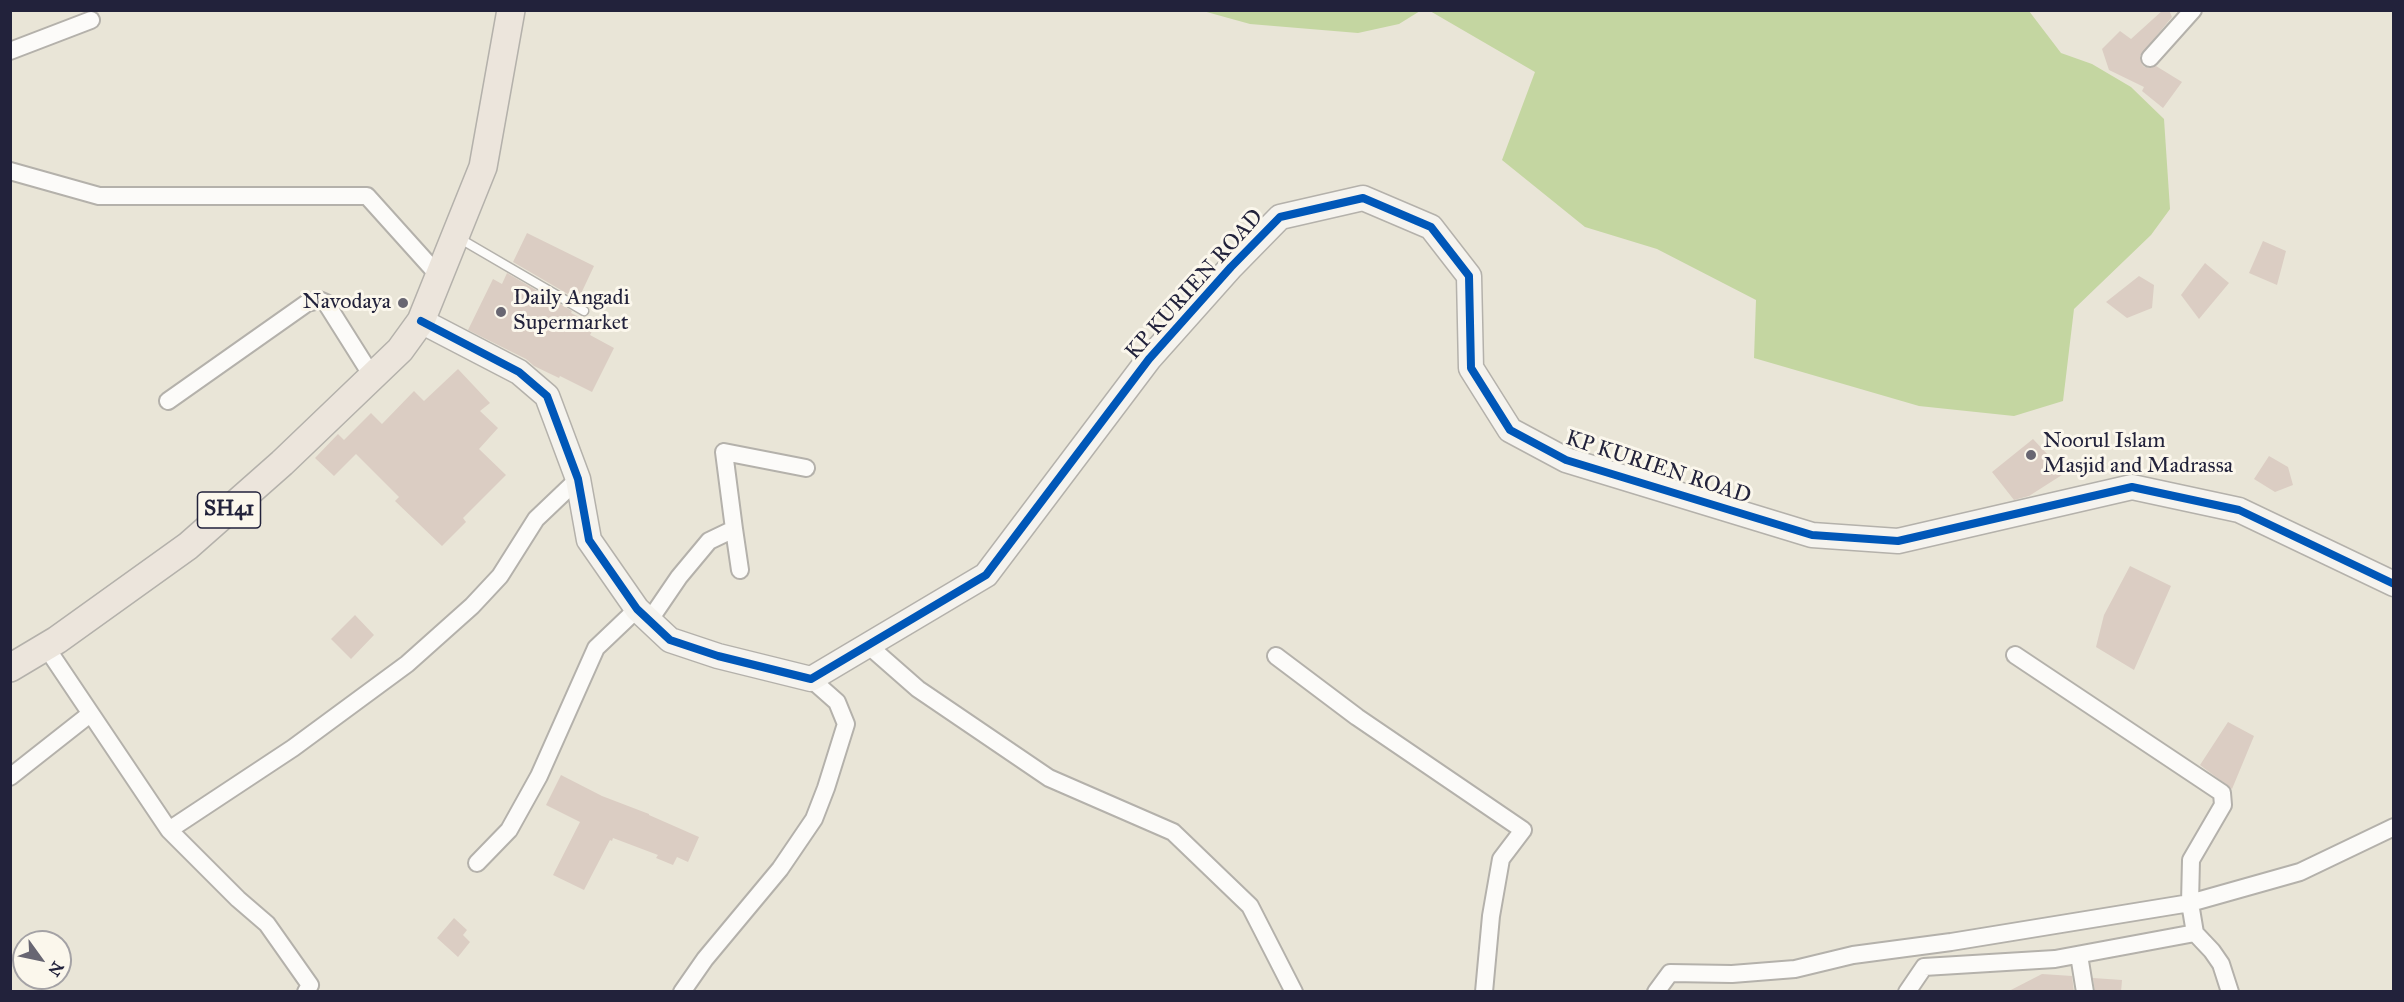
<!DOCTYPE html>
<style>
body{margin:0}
#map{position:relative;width:2404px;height:1002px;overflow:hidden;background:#e9e5d7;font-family:"IM FELL Great Primer",serif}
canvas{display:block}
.frame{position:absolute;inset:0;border:12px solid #22223b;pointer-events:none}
.north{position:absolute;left:12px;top:930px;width:60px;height:60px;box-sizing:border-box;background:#fbf7ec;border:2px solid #a4a2a5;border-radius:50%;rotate:123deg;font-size:16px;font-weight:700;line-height:24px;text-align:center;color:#22223b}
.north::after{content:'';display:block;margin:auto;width:21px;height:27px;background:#686672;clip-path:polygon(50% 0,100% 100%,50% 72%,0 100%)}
</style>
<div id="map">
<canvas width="2404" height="1002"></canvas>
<div class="frame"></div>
<div class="north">N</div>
</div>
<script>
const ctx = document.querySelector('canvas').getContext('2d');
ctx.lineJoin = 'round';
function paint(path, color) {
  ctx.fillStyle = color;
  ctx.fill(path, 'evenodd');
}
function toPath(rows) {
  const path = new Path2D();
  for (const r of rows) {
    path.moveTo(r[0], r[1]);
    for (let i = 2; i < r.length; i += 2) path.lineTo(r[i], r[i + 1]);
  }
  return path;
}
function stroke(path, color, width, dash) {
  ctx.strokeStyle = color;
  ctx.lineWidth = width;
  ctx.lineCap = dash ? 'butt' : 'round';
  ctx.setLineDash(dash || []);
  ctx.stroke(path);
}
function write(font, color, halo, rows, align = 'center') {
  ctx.font = font + ' "IM FELL Great Primer",serif';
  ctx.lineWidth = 6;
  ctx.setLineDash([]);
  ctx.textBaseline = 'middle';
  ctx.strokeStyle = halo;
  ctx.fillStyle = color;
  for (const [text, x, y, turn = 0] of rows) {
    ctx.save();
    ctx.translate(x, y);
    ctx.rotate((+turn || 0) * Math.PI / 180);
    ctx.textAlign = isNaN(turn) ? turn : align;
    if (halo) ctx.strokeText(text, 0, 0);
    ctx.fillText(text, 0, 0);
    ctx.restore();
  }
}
const green = toPath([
 [1203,11,1420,11,1399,24,1358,33,1250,24],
 [1430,11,2029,11,2061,53,2092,64,2131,87,2164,119,2170,209,2151,235,2074,309,2063,401,2014,416,1919,406,1754,358,1756,300,1657,249,1585,227,1502,160,1535,72]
]);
const building = toPath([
 [2163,10,2169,10,2172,17,2140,56,2143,66,2148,68,2156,66,2182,82,2163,108,2142,91,2144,87,2109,70,2102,49,2120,31,2131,39],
 [527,233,594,266,578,300,513,262],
 [2263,241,2286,251,2277,285,2249,273],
 [2205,263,2229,283,2199,319,2181,295],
 [507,273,572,311,571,313,595,325,590,335,614,348,592,392,560,376,559,378,534,366,526,359,468,330,493,279,502,284],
 [2139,276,2154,285,2152,308,2127,318,2106,302],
 [458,369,490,403,480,411,498,428,479,449,506,475,463,518,466,522,442,546,395,501,399,497,356,454,334,476,315,458,338,434,344,440,371,413,382,424,414,391,424,401],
 [2033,439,2065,473,2029,496,2014,500,1992,472],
 [2269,456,2288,467,2293,485,2275,492,2254,479],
 [2130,566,2171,586,2134,670,2096,647,2104,615],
 [355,615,374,635,351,659,331,639],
 [2228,722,2254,736,2232,789,2200,765],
 [561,775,602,796,649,814,649,815,699,837,688,862,677,857,673,865,656,858,658,855,613,838,612,841,610,840,584,890,553,875,580,822,546,805],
 [454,918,467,930,463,935,470,942,458,957,437,938],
 [2042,974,2072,976,2074,992,2007,992],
 [2093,978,2122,980,2121,992,2095,992]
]);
const lane = toPath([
 [457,237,584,311]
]);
const street = toPath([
 [10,51,91,20],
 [2150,58,2193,10],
 [10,171,99,196,367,196,439,276],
 [168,401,307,303,319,300,326,303,372,376],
 [734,529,740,570],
 [649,621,679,577,709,541,734,529,724,452,806,468],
 [869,646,918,689,1049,778,1173,832,1250,906,1294,992],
 [46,647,169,830,238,899,267,924,310,985,306,992],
 [2015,655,2222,793,2223,805,2191,860,2190,903,2195,933,2212,951,2221,964,2230,992],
 [1276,656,1357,717,1523,830,1501,859,1491,916,1484,992],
 [10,777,90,714],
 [169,830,293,748,407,664,472,606,500,576,536,519,578,479],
 [477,863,509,830,539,776,596,648,637,609],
 [2079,955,2085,992],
 [682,992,705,959,780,869,814,819,826,788,846,724,837,702,811,679],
 [1656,992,1670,973,1732,974,1795,969,1853,955,1951,942,2190,903,2300,872,2394,827],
 [1907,992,1924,967,2055,959,2195,933]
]);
const secondary = toPath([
 [421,321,519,372,547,396,578,479,589,540,637,609,670,640,718,656,811,679,986,575,1149,359,1231,267,1280,217,1363,198,1431,227,1469,276,1471,368,1510,430,1566,460,1812,535,1898,541,2132,487,2239,510,2394,584]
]);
const primary = toPath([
 [10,668,57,640,188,546,282,463,400,350,421,321,483,167,511,10]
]);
const cycleway = toPath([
 [421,321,519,372,547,396,578,479,589,540,637,609,670,640,718,656,811,679,986,575,1149,359,1231,267,1280,217,1363,198,1431,227,1469,276,1471,368,1510,430,1566,460,1812,535,1898,541,2132,487,2239,510,2394,584]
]);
const markers = [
 [403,303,6,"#686672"],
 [501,312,6,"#686672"],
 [2031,455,6,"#686672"]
];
const shields = [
 [229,510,63]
];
const shieldNames = [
 ["SH41",229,510]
];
const streetNames = [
 ["KP KURIEN ROAD",1195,285,-48],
 ["KP KURIEN ROAD",1658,468,18]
];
const poiNames = [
 ["Daily Angadi",513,299],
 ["Supermarket",513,324],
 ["Navodaya",391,303,"right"],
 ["Noorul Islam",2043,442],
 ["Masjid and Madrassa",2043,467]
];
paint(green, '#c4d6a1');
paint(building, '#dbcdc3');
stroke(lane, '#b4b1ab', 11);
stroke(street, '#b4b1ab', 20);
stroke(secondary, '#b4b1ab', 27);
stroke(primary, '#b4b1ab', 30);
stroke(lane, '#fcfbf9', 8);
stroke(street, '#fcfbf9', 16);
stroke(secondary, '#f5f3ee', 24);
stroke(primary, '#ece5dc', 27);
stroke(cycleway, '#0057b8', 8);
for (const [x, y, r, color] of markers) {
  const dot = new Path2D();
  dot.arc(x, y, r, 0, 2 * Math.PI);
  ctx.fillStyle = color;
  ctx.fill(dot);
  stroke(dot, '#fbf7ec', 2);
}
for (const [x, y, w] of shields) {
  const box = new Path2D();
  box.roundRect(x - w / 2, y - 18, w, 36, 4.5);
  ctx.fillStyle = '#fbf7ec';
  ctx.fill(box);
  stroke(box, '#22223b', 1.5);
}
write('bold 21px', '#22223b', null, shieldNames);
write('22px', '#22223b', '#fbf7ec', streetNames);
write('22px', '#22223b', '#fbf7ec', poiNames, 'left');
</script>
